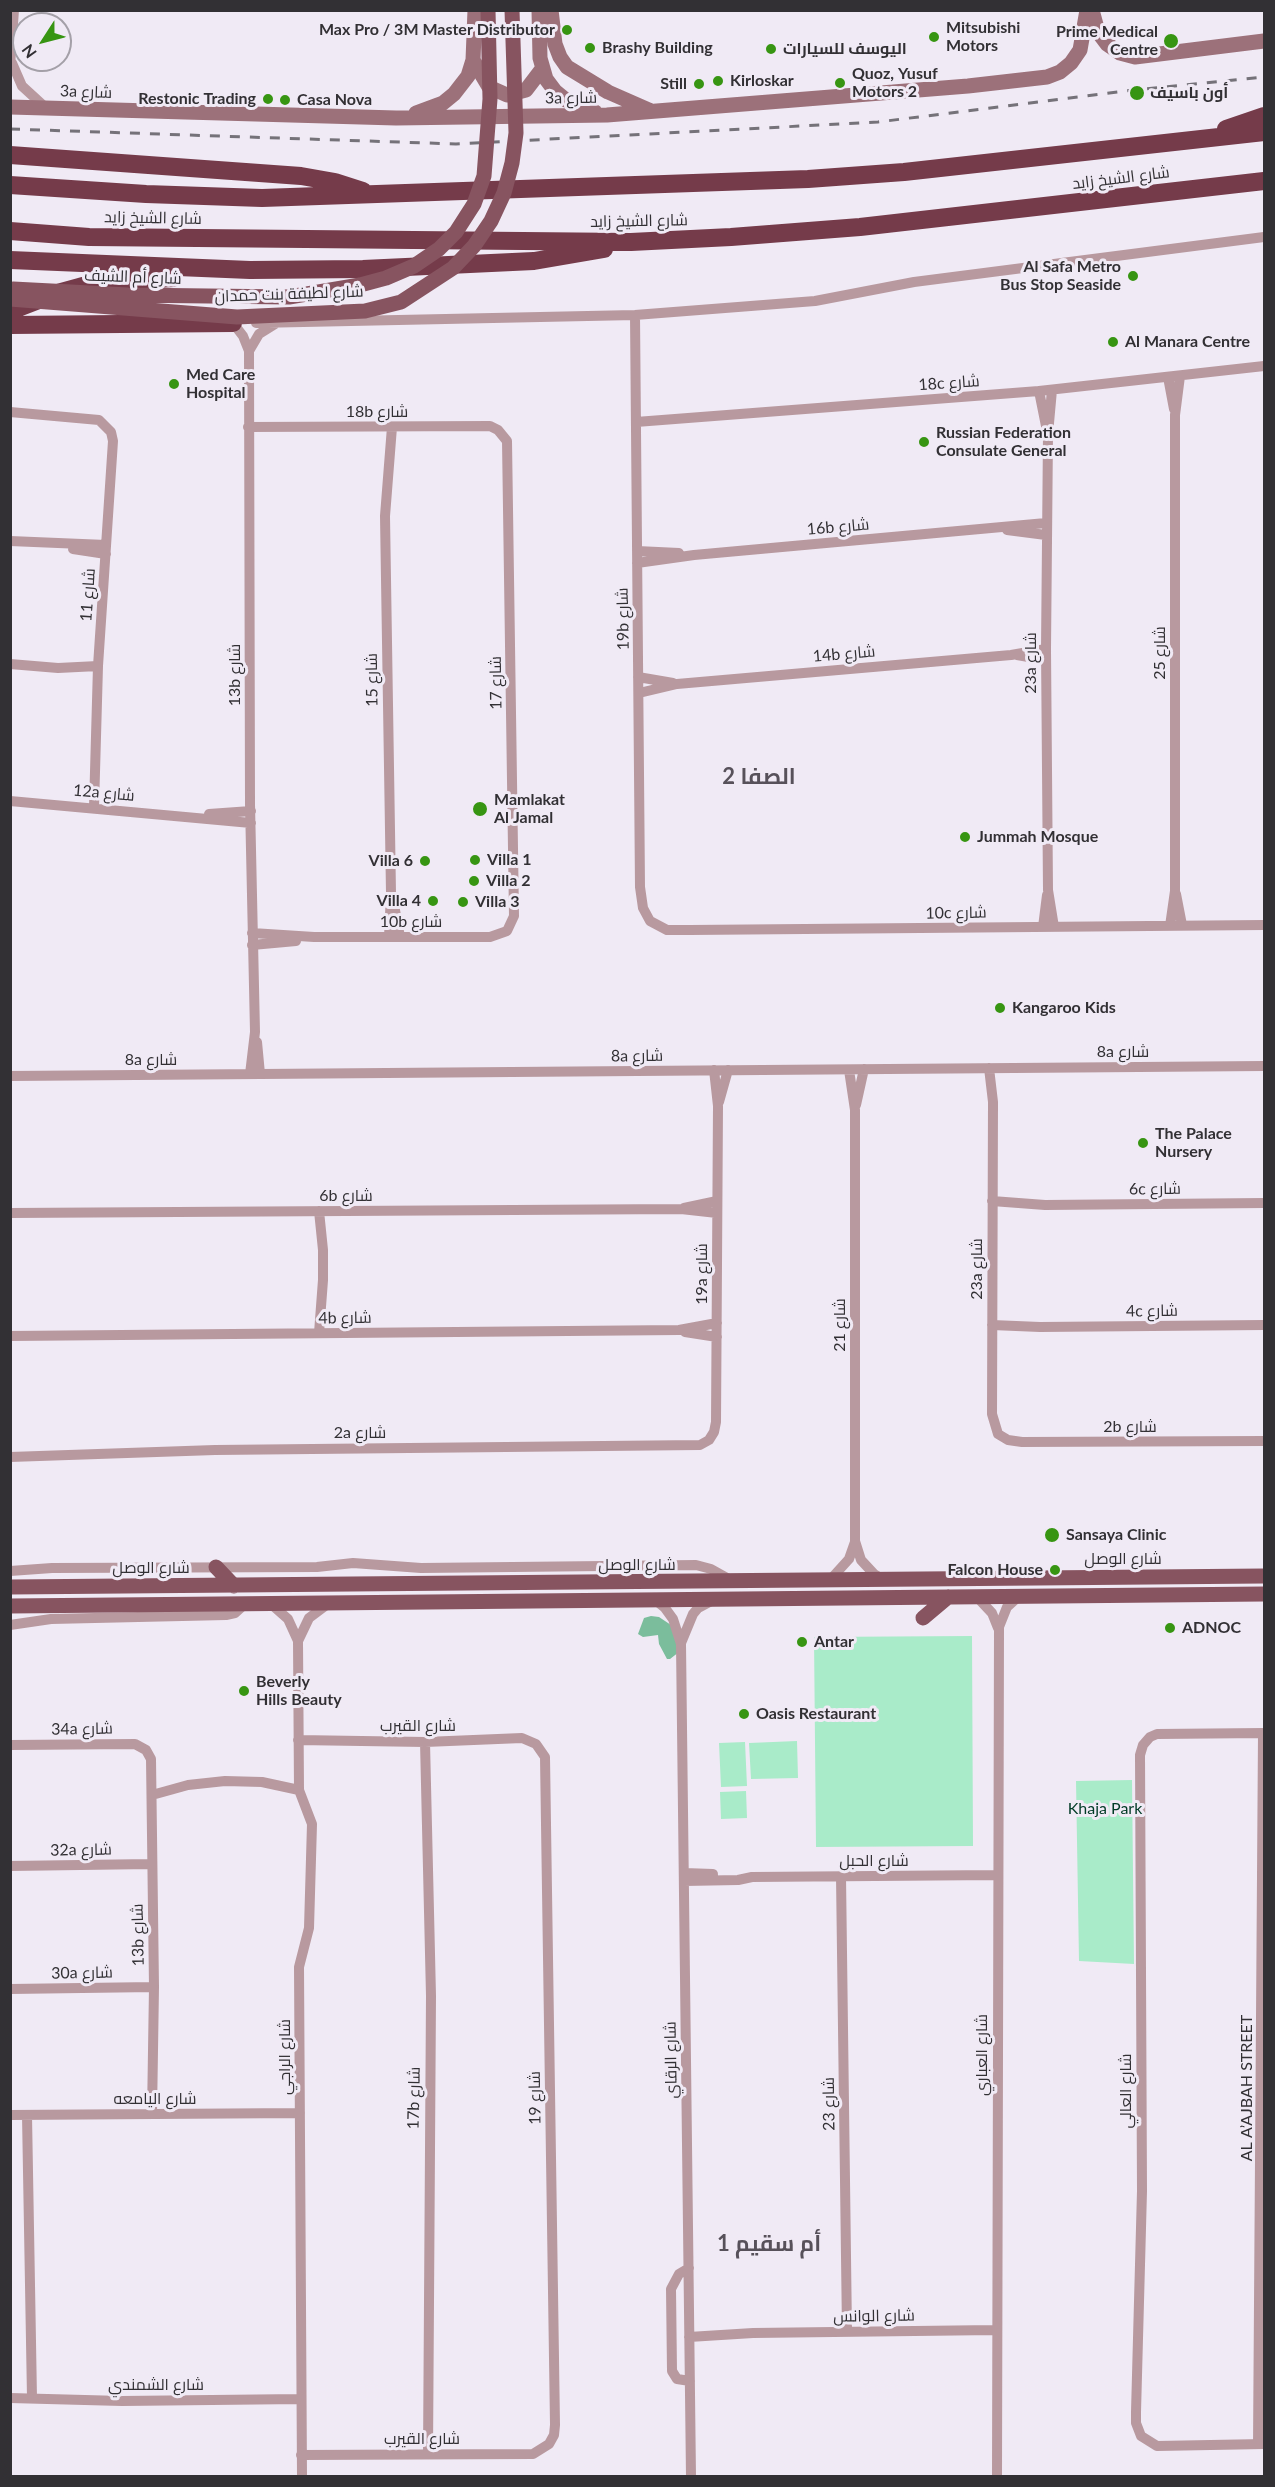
<!DOCTYPE html>
<meta charset="utf-8">
<style>
body{margin:0}
#map{position:relative;width:1275px;height:2487px;overflow:hidden;background:#f0eaf5;font-family:Lato,sans-serif}
canvas{display:block}
.frame{position:absolute;inset:0;border:12px solid #323034;pointer-events:none}
.north{position:absolute;left:12px;top:12px;width:60px;height:60px;box-sizing:border-box;background:#f0eaf5;border:2px solid #a4a0a8;border-radius:50%;rotate:234deg;font-size:16px;font-weight:700;line-height:24px;text-align:center;color:#323034}
.north::after{content:'';display:block;margin:auto;width:21px;height:27px;background:#379512;clip-path:polygon(50% 0,100% 100%,50% 72%,0 100%)}
</style>
<div id="map">
<canvas width="1275" height="2487"></canvas>
<div class="frame"></div>
<div class="north">N</div>
</div>
<script>
const ctx = document.querySelector('canvas').getContext('2d');
ctx.lineJoin = 'round';
function paint(path, color) {
  ctx.fillStyle = color;
  ctx.fill(path, 'evenodd');
}
function toPath(rows) {
  const path = new Path2D();
  for (const r of rows) {
    path.moveTo(r[0], r[1]);
    for (let i = 2; i < r.length; i += 2) path.lineTo(r[i], r[i + 1]);
  }
  return path;
}
function stroke(path, color, width, dash) {
  ctx.strokeStyle = color;
  ctx.lineWidth = width;
  ctx.lineCap = dash ? 'butt' : 'round';
  ctx.setLineDash(dash || []);
  ctx.stroke(path);
}
function write(font, color, halo, rows, align = 'center') {
  ctx.font = font + ' Lato,Cairo,sans-serif';
  ctx.lineWidth = 6;
  ctx.setLineDash([]);
  ctx.textBaseline = 'middle';
  ctx.strokeStyle = halo;
  ctx.fillStyle = color;
  for (const [text, x, y, turn = 0] of rows) {
    ctx.save();
    ctx.translate(x, y);
    ctx.rotate((+turn || 0) * Math.PI / 180);
    ctx.textAlign = isNaN(turn) ? turn : align;
    if (halo) ctx.strokeText(text, 0, 0);
    ctx.fillText(text, 0, 0);
    ctx.restore();
  }
}
const green = toPath([
 [972,1636,973,1846,816,1847,814,1637],
 [797,1741,798,1778,751,1779,749,1743],
 [745,1742,747,1786,721,1787,719,1743],
 [1132,1780,1134,1964,1079,1961,1076,1781],
 [746,1791,747,1818,721,1819,720,1792]
]);
const forest = toPath([
 [651,1616,659,1617,671,1625,679,1652,670,1659,667,1659,659,1644,658,1635,643,1637,638,1634,644,1618]
]);
const street = toPath([
 [12,63,22,86,46,108],
 [10,66,14,10],
 [635,315,640,887,643,908,650,921,667,930,690,930,1264,925],
 [233,323,243,336,249,351,250,804,255,1032,250,1074],
 [256,323,635,315,815,301,914,282,1264,237],
 [249,351,259,334,275,324],
 [1168,377,1174,409],
 [1052,390,1048,434,1046,649,1048,890,1054,927],
 [1039,391,1047,431],
 [10,412,99,420,111,432,113,441,98,666,94,807],
 [636,422,1039,391,1264,366],
 [248,427,490,426,498,430,507,441,514,916,507,931,490,937,314,937,252,933],
 [1007,530,1046,535],
 [10,541,106,545],
 [73,549,106,554],
 [637,551,679,553],
 [637,563,694,555,1046,523],
 [1017,655,1046,660],
 [10,664,58,668,98,666],
 [638,677,673,683],
 [639,693,677,684,1011,655,1046,649],
 [10,801,251,823],
 [209,814,251,811],
 [1176,894,1182,925],
 [394,905,400,937],
 [1170,926,1175,891,1175,415,1180,376],
 [1043,927,1047,895],
 [389,937,391,893,385,516,392,427],
 [252,945,296,941],
 [257,1042,260,1074],
 [989,1068,993,1102,992,1414,998,1434,1008,1440,1022,1442,1264,1441],
 [849,1070,855,1110,855,1541,861,1560,874,1574,882,1579],
 [10,1076,1264,1066],
 [719,1102,728,1070],
 [856,1105,864,1069],
 [992,1201,1045,1205,1264,1203],
 [684,1208,717,1201],
 [319,1211,323,1250,323,1280,319,1333],
 [10,1213,681,1209,717,1213],
 [992,1325,1040,1327,1264,1325],
 [685,1332,717,1337],
 [10,1336,679,1330,717,1323],
 [10,1457,215,1450,700,1445,709,1440,714,1432,716,1422,718,1106,714,1070],
 [10,1571,52,1568,317,1567,353,1563,421,1568,696,1565,711,1569,729,1579],
 [830,1580,849,1559,855,1542],
 [977,1597,992,1613,998,1628],
 [654,1599,665,1608,673,1619,681,1644,691,2476],
 [271,1604,288,1619,298,1641],
 [10,1625,51,1619,226,1615,235,1613,246,1603],
 [681,1643,693,1614,698,1608,713,1600],
 [1264,1733,1157,1734,1150,1737,1143,1745,1140,1755,1142,2191,1136,2412,1136,2423,1141,2436,1157,2446,1264,2444],
 [298,1740,425,1742,522,1738,536,1744,545,1757,555,2425,554,2435,549,2444,533,2454,301,2455],
 [425,1742,431,1996,428,2454],
 [10,1745,135,1744,146,1750,151,1759,154,1987,152,2114],
 [152,1795,188,1785,225,1781,262,1782,299,1790],
 [10,1866,151,1864],
 [684,1873,713,1874],
 [841,1876,847,2332],
 [684,1881,738,1880,752,1877,997,1875],
 [10,1989,154,1987],
 [10,2115,300,2113],
 [27,2115,32,2398],
 [689,2268,679,2274,671,2289,672,2371,677,2379,690,2381],
 [689,2337,753,2333,995,2330],
 [10,2398,122,2401,301,2399],
 [1258,2444,1263,1733],
 [302,2476,299,1967,309,1928,312,1824,299,1790,298,1641,309,1618,329,1603],
 [997,2476,999,1627,1007,1607,1018,1597]
]);
const secondary = toPath([
 [539,10,540,58,546,79,555,91,566,100,595,112],
 [551,10,555,44,560,57,567,67,608,92,649,110],
 [1092,10,1098,32,1107,44,1120,53,1135,57,1264,41],
 [473,60,489,87,507,95,526,90,542,69],
 [10,107,396,118,607,115,968,86,1047,77,1060,72,1071,63,1080,50,1087,10],
 [416,113,443,103,454,94,468,76,473,60,475,10]
]);
const primary = toPath([
 [216,1567,234,1586],
 [10,1587,1264,1576],
 [10,1606,1264,1594],
 [923,1618,948,1597]
]);
const highway = toPath([
 [1226,129,1264,116],
 [10,155,301,176,335,182,363,191],
 [10,185,146,194,262,198,808,179,904,172,1264,132],
 [10,231,89,237,631,242,731,237,860,227,1264,181],
 [10,260,250,270,363,269,534,261,604,249],
 [10,311,54,294,94,283,173,278],
 [10,325,233,323]
]);
const rail = toPath([
 [10,129,456,144,878,122,1134,90,1264,77]
]);
const primaryBridge = toPath([
 [13,289,128,295,289,297,360,285,386,278,414,266,439,249,456,232,474,204,484,176,490,99,488,10],
 [10,299,237,317,365,311,401,302,453,268,474,246,491,221,504,193,512,163,516,133,512,10]
]);
const markers = [
 [567,30,6,"#379512"],
 [934,37,6,"#379512"],
 [1171,41,8,"#379512"],
 [590,48,6,"#379512"],
 [771,49,6,"#379512"],
 [718,81,6,"#379512"],
 [840,83,6,"#379512"],
 [699,84,6,"#379512"],
 [1137,93,8,"#379512"],
 [268,99,6,"#379512"],
 [285,100,6,"#379512"],
 [1133,276,6,"#379512"],
 [1113,342,6,"#379512"],
 [174,384,6,"#379512"],
 [924,442,6,"#379512"],
 [480,809,8,"#379512"],
 [965,837,6,"#379512"],
 [475,860,6,"#379512"],
 [425,861,6,"#379512"],
 [474,881,6,"#379512"],
 [433,901,6,"#379512"],
 [463,902,6,"#379512"],
 [1000,1008,6,"#379512"],
 [1143,1143,6,"#379512"],
 [1052,1535,8,"#379512"],
 [1055,1570,6,"#379512"],
 [1170,1628,6,"#379512"],
 [802,1642,6,"#379512"],
 [244,1691,6,"#379512"],
 [744,1714,6,"#379512"]
];
const poiNames = [
 ["Mitsubishi",946,28],
 ["Motors",946,46],
 ["Max Pro / 3M Master Distributor",555,30,"right"],
 ["Prime Medical",1158,32,"right"],
 ["Centre",1158,50,"right"],
 ["Brashy Building",602,48],
 ["اليوسف للسيارات",783,49],
 ["Quoz, Yusuf",852,74],
 ["Motors 2",852,92],
 ["Kirloskar",730,81],
 ["Still",687,84,"right"],
 ["أون باسيف",1150,93],
 ["Restonic Trading",256,99,"right"],
 ["Casa Nova",297,100],
 ["Al Safa Metro",1121,267,"right"],
 ["Bus Stop Seaside",1121,285,"right"],
 ["Al Manara Centre",1125,342],
 ["Med Care",186,375],
 ["Hospital",186,393],
 ["Russian Federation",936,433],
 ["Consulate General",936,451],
 ["Mamlakat",494,800],
 ["Al Jamal",494,818],
 ["Jummah Mosque",977,837],
 ["Villa 1",487,860],
 ["Villa 6",413,861,"right"],
 ["Villa 2",486,881],
 ["Villa 4",421,901,"right"],
 ["Villa 3",475,902],
 ["Kangaroo Kids",1012,1008],
 ["The Palace",1155,1134],
 ["Nursery",1155,1152],
 ["Sansaya Clinic",1066,1535],
 ["Falcon House",1043,1570,"right"],
 ["ADNOC",1182,1628],
 ["Antar",814,1642],
 ["Beverly",256,1682],
 ["Hills Beauty",256,1700],
 ["Oasis Restaurant",756,1714]
];
const streetNames = [
 ["3a شارع",86,92,2],
 ["3a شارع",571,98,-1],
 ["شارع الشيخ زايد",1121,178,-7],
 ["شارع الشيخ زايد",153,218,1],
 ["شارع الشيخ زايد",639,221,-1],
 ["شارع أم الشيف",133,277,2],
 ["شارع لطيفة بنت حمدان",289,294,-2],
 ["18c شارع",949,383,-4],
 ["18b شارع",377,412],
 ["16b شارع",838,527,-5],
 ["شارع 11",88,595,-86],
 ["19b شارع",623,619,-91],
 ["شارع 25",1160,653,-90],
 ["14b شارع",844,654,-5],
 ["23a شارع",1031,663,-90],
 ["13b شارع",235,675,-90],
 ["شارع 15",372,680,-91],
 ["شارع 17",496,683,-91],
 ["12a شارع",104,793,5],
 ["10c شارع",956,913,-1],
 ["10b شارع",411,922],
 ["8a شارع",1123,1052],
 ["8a شارع",637,1056,-1],
 ["8a شارع",151,1060],
 ["6c شارع",1155,1189,-1],
 ["6b شارع",346,1196],
 ["23a شارع",977,1269,-90],
 ["19a شارع",702,1274,-90],
 ["4c شارع",1152,1311,-1],
 ["4b شارع",345,1318,-1],
 ["شارع 21",840,1325,-90],
 ["2b شارع",1130,1427],
 ["2a شارع",360,1433],
 ["شارع الوصل",1123,1559],
 ["شارع الوصل",637,1565],
 ["شارع الوصل",151,1568],
 ["شارع القيرب",418,1726],
 ["34a شارع",82,1729,-1],
 ["32a شارع",81,1850,-1],
 ["شارع الحبل",874,1861],
 ["13b شارع",138,1935,-91],
 ["30a شارع",82,1973,-1],
 ["شارع العباري",982,2055,-90],
 ["شارع الراجي",285,2057,-90],
 ["شارع الرقاي",671,2060,-91],
 ["AL A’AJBAH STREET",1247,2088,-90],
 ["شارع العالي",1126,2091,-90],
 ["17b شارع",414,2098,-89],
 ["شارع 19",535,2098,-91],
 ["شارع اليامعه",155,2099],
 ["شارع 23",829,2104,-91],
 ["شارع الوانس",874,2316,-1],
 ["شارع الشمندي",156,2385],
 ["شارع القيرب",422,2439]
];
const parkNames = [
 ["Khaja Park",1105,1809]
];
const districtNames = [
 ["الصفا 2",759,777],
 ["أم سقيم 1",769,2244]
];
paint(green, '#a9ebc9');
paint(forest, '#7bbd9c');
stroke(street, '#b8999f', 10);
stroke(secondary, '#9c717a', 15);
stroke(primary, '#875460', 15);
stroke(highway, '#753b4a', 18);
stroke(rail, '#757279', 3, [10, 10]);
stroke(primaryBridge, '#875460', 15);
for (const [x, y, r, color] of markers) {
  const dot = new Path2D();
  dot.arc(x, y, r, 0, 2 * Math.PI);
  ctx.fillStyle = color;
  ctx.fill(dot);
  stroke(dot, '#f0eaf5', 2);
}
write('bold 16px', '#323034', '#f0eaf5', poiNames, 'left');
write('16px', '#323034', '#f0eaf5', streetNames);
write('16px', '#013b26', '#f0eaf5', parkNames);
write('bold 22px', '#57515a', '#f0eaf5', districtNames);
</script>
